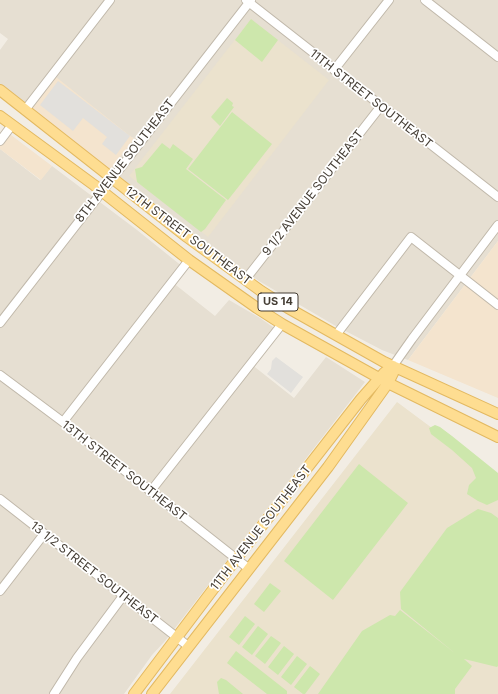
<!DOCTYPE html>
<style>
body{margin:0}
canvas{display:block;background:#f2ede4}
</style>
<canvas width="498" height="694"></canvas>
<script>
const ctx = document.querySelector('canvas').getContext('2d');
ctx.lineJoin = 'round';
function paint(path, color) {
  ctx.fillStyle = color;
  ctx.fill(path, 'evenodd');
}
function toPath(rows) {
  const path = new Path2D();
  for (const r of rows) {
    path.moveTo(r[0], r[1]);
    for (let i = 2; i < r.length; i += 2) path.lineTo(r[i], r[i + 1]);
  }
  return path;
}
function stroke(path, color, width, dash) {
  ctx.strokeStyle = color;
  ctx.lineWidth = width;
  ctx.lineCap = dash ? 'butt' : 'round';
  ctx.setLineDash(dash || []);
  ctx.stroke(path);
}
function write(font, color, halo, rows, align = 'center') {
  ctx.font = font + ' Inter,sans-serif';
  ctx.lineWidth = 3.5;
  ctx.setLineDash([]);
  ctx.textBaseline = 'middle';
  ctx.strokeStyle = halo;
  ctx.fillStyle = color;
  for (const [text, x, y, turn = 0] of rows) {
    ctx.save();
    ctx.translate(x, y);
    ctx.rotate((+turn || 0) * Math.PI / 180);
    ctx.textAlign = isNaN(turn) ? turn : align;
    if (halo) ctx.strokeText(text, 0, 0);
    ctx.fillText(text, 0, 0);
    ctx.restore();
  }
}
const residential = toPath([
 [0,0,498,0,498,241,408,360,382,350,334,325,259,281,228,260,109,171,134,138,31,110,0,85,0,50,8,39,0,33],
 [0,149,40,180,52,166,137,230,183,267,172,282,215,316,229,300,260,318,277,330,251,364,294,398,326,357,365,382,165,641,152,655,124,694,0,694]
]);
const commercial = toPath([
 [56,77,134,139,109,171,31,110],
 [7,132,52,166,41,180,0,149,0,141],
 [498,241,498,398,408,360]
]);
const education = toPath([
 [251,19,329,80,208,237,129,176],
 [397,402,498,477,498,694,170,694]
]);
const green = toPath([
 [251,19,278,40,262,62,235,40],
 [227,98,233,103,232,106,234,107,220,126,211,117],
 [232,112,272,144,228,200,188,169],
 [162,143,170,149,173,144,193,159,186,169,226,200,205,229,201,232,137,182,135,169,142,167],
 [435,425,440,427,452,436,498,473,498,500,487,505,478,501,467,494,469,485,476,478,472,468,452,450,431,434,429,428],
 [359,464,408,503,333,600,284,561],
 [478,509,491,513,498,518,498,666,497,667,464,659,472,666,455,689,455,694,318,694,362,631,390,615,395,616,400,610,456,654,401,609,400,592,447,528],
 [270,583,281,591,264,612,254,604],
 [245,616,255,624,239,645,229,637],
 [258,626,268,634,252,655,242,647],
 [271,636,281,643,265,664,255,656],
 [284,646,294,654,278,675,268,667],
 [236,651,287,691,287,694,267,694,227,663],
 [297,656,307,664,291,685,281,677],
 [310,666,320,674,305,694,303,694,294,687],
 [221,678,226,680,243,694,219,694,217,682]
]);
const parking = toPath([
 [58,81,130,136,116,155,102,144,107,137,83,118,73,131,40,105],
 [276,357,303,377,291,393,267,374,271,369,272,361]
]);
const minor = toPath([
 [246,0,498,197],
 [425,0,498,57],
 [334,70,389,0],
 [25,110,110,0],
 [0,141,12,125],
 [245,280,381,106],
 [0,323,251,0],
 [336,335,411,237,498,305],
 [393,366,412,339,498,225],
 [0,375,63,422,248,568],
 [63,422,189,260],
 [150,492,282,324],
 [0,499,188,646],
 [0,591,44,534],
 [54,694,77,658,123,596]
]);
const major = toPath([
 [0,90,187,237,261,291,288,308,384,362,498,414],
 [0,116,94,185,189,260,257,308,282,324,388,383,498,437],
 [134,694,236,559,361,399,384,373,393,366],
 [152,694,328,467,388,383,393,373,393,366]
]);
const shields = [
 [278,302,40]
];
const shieldNames = [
 ["US 14",278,302]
];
const streetNames = [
 ["11TH STREET SOUTHEAST",371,99,38],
 ["8TH AVENUE SOUTHEAST",125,161,-52],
 ["9 1/2 AVENUE SOUTHEAST",313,193,-52],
 ["12TH STREET SOUTHEAST",188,236,37],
 ["13TH STREET SOUTHEAST",124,471,38],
 ["11TH AVENUE SOUTHEAST",261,528,-52],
 ["13 1/2 STREET SOUTHEAST",94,573,38]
];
paint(residential, '#e6dfd2');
paint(commercial, '#f4e4ce');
paint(education, '#ebe2cd');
paint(green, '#cde7ac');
paint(parking, '#e2e0dc');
stroke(minor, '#c0b8aa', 10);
stroke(major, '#e3b961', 12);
stroke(minor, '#fff', 8);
stroke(major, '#fedd91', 10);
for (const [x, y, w] of shields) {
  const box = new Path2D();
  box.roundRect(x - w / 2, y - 9, w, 18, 3);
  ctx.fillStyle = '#fff';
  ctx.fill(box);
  stroke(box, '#443d34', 1);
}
write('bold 11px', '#443d34', null, shieldNames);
write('12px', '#443d34', '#fff', streetNames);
</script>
